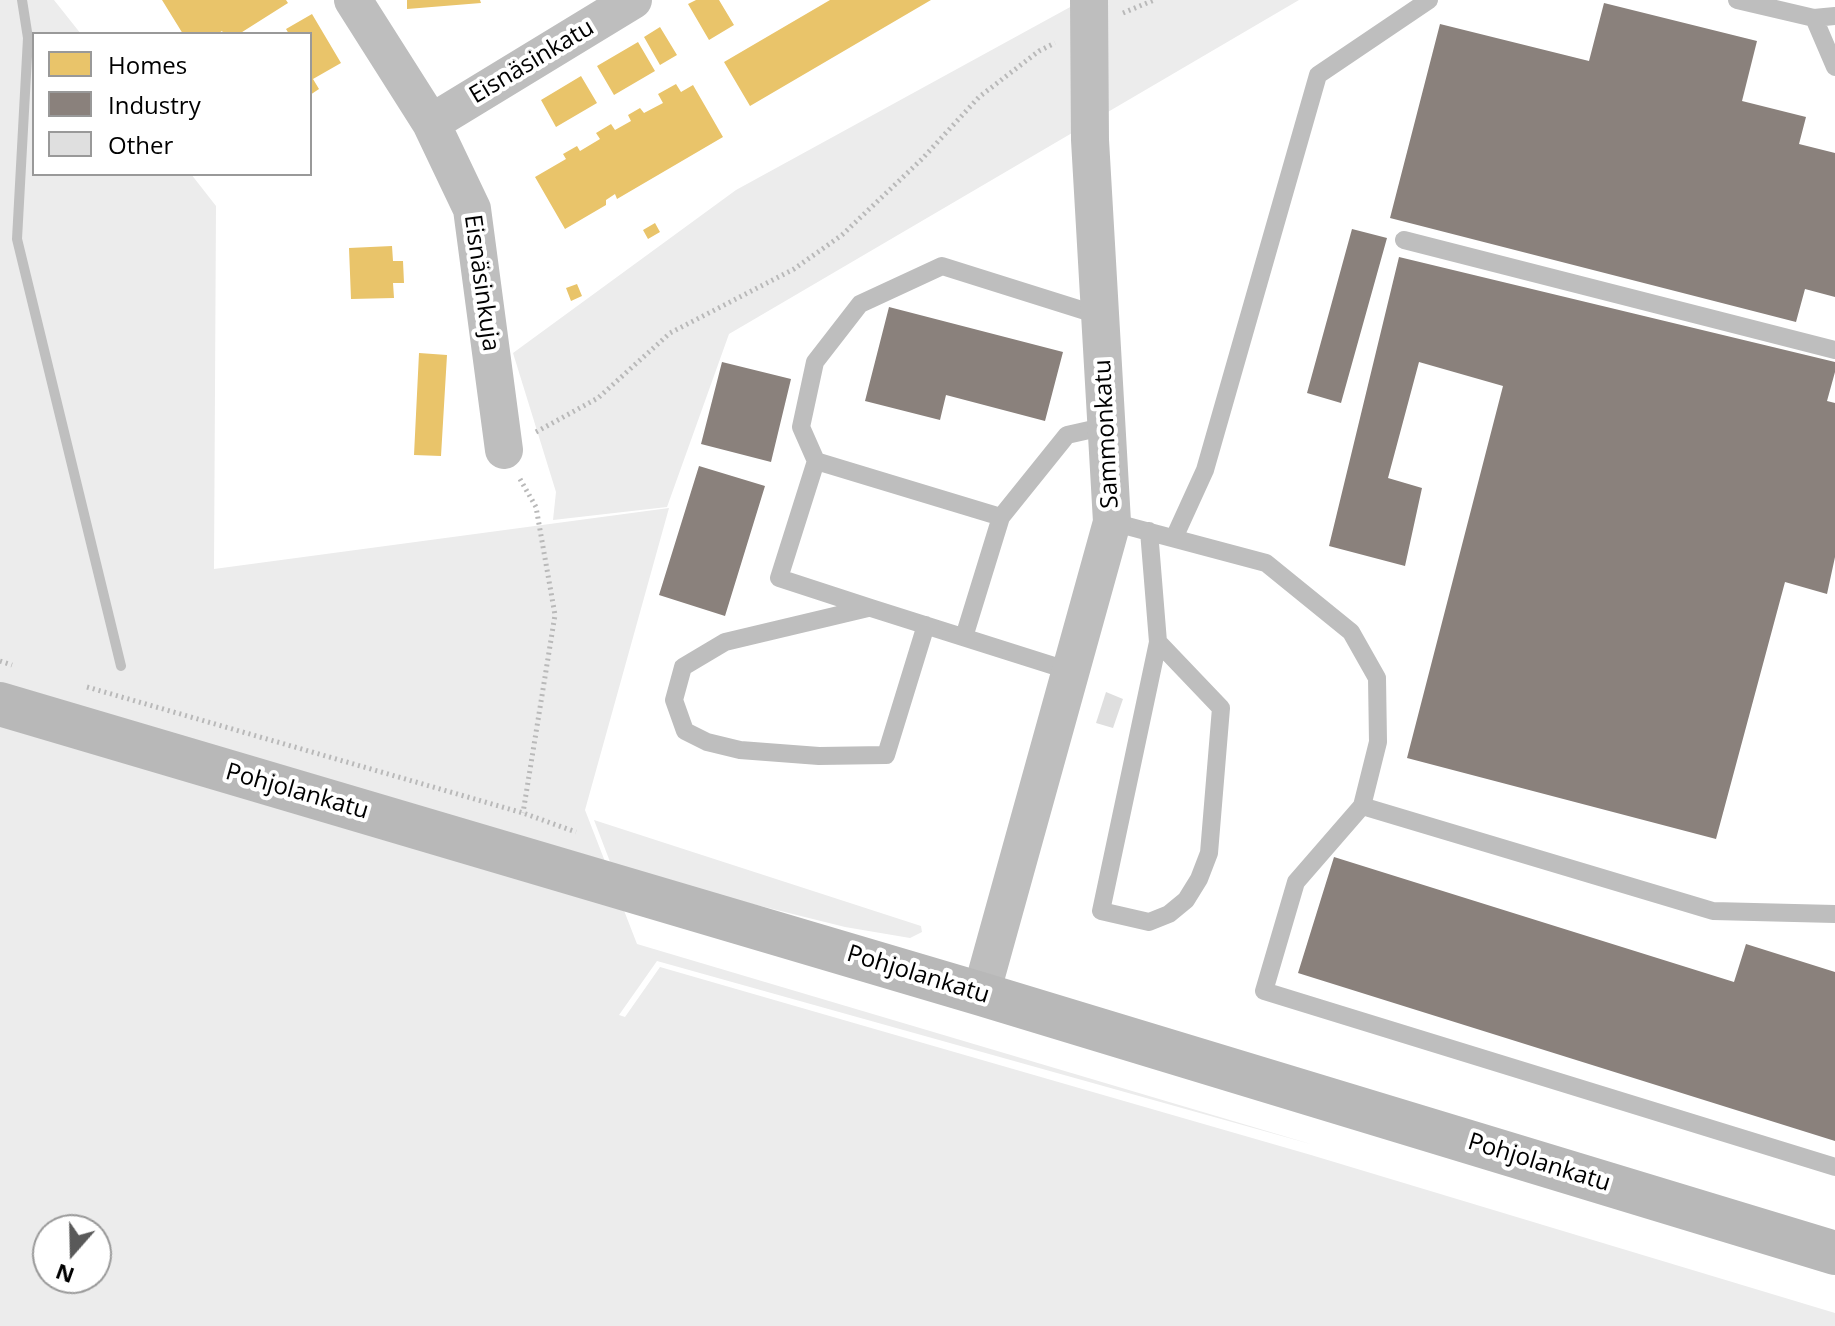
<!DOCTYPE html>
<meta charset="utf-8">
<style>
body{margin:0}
#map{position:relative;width:1835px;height:1326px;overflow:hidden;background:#fff;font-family:"Open Sans",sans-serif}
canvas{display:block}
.legend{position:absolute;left:32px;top:32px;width:280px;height:144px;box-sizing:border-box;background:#fff;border:2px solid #999;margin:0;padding:10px 14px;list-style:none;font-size:24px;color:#000}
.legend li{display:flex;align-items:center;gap:16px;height:40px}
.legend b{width:40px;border:2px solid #999}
.north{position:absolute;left:32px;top:1214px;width:80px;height:80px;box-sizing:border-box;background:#fff;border:2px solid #999;border-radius:50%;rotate:200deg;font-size:22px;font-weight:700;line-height:32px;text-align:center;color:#000}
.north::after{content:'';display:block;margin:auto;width:28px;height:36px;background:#595959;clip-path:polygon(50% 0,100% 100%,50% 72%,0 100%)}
</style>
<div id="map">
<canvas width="1835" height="1326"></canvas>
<ul class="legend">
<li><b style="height:22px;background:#e9c46a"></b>Homes</li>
<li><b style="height:22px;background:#8a817c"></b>Industry</li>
<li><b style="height:22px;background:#dfdfdf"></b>Other</li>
</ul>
<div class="north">N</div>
</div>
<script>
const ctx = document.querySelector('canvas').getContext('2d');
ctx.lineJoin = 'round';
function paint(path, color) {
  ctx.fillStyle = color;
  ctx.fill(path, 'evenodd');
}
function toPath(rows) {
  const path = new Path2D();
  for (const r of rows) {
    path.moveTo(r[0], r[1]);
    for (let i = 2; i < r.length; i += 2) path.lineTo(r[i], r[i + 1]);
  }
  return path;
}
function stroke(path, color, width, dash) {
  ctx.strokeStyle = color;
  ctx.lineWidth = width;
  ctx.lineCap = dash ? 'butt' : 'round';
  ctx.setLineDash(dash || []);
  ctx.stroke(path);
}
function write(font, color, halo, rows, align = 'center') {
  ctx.font = font + ' "Open Sans",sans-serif';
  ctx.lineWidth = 8;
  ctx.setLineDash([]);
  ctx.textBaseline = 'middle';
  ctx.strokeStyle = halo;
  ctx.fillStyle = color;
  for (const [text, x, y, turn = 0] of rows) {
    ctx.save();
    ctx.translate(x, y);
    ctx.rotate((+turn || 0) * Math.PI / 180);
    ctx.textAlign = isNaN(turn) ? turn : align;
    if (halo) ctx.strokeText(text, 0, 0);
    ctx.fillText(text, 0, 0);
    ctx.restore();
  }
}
const green = toPath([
 [0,0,54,0,81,34,34,34,34,174,191,174,216,206,214,569,669,508,585,810,637,944,1314,1145,657,961,619,1015,625,1017,660,967,1311,1155,1835,1313,1835,1326,0,1326],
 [48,1230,96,1230,96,1278,48,1278],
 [1083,0,1299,0,729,334,667,507,553,520,556,492,513,353,736,190],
 [594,820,921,926,922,932,910,938,845,927,624,872,612,867]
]);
const homes = toPath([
 [162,0,286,0,288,3,239,34,224,34,222,31,217,34,183,34],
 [407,0,480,0,481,3,407,9],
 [696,0,719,0,734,25,709,40,688,4],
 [830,0,931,0,750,106,724,62],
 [312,14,341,63,313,79,319,89,310,95,310,34,289,34,286,29],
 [660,27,677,55,660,65,644,37],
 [638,42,655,71,614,95,597,66],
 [581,76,597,103,556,127,541,100],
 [676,84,681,92,693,85,723,137,617,199,615,194,606,200,606,205,565,229,535,177,566,159,563,154,577,146,580,151,600,139,596,133,611,124,615,130,631,121,628,115,640,108,644,113,663,103,658,94],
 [655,223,660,232,648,239,643,230],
 [392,246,393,261,403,261,404,283,393,283,394,298,351,299,349,248],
 [577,284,582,296,571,301,566,288],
 [419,353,447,355,441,456,414,455]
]);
const industry = toPath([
 [1604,3,1757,41,1742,101,1806,117,1799,144,1835,153,1835,297,1805,289,1796,322,1390,218,1440,24,1589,61],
 [1352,229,1387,238,1341,403,1307,393],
 [1399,257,1835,362,1835,372,1827,401,1835,403,1835,557,1827,594,1785,582,1716,839,1407,758,1503,386,1419,362,1388,478,1422,488,1405,566,1329,546],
 [889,307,1063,352,1045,421,946,395,940,420,865,401],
 [722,362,791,379,771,462,701,444],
 [699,466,765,486,725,616,659,595],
 [1334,857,1734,982,1746,944,1835,972,1835,1141,1298,973]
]);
const stream = toPath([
 [22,0,28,38,17,239,121,666]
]);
const building = toPath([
 [1106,692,1123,699,1113,728,1096,723]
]);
const path = toPath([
 [1123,13,1154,0],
 [536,432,598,398,670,333,794,269,842,235,922,159,979,97,1039,51,1055,43],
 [520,479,536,507,555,615,523,813],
 [0,661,12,665],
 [87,687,523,813,576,832]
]);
const lane = toPath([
 [1737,0,1814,18,1835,67],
 [1814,18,1835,16],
 [1404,240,1835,350],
 [816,461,801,427,815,362,860,304,942,266,1101,316],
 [1001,517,1067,435,1107,426],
 [1112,522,1266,563,1351,632,1377,678,1378,742,1362,806,1296,882,1264,991,1835,1167],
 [1149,531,1158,642,1101,911,1149,922,1169,914,1186,900,1199,879,1209,853,1221,708,1158,642],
 [1174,538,1205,470,1318,75,1429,0],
 [868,608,725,642,683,667,674,700,685,731,707,742,740,750,819,756,886,755,926,625],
 [964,637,1001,517,816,461,779,578,871,608,1070,671],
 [1362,806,1713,911,1835,914]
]);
const street = toPath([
 [353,0,431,123,472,209,504,450],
 [431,123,633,0],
 [981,994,1112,522,1090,140,1089,0]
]);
const secondary = toPath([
 [0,704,981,994,1835,1253]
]);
const streetNames = [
 ["Eisnäsinkatu",532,62,-31],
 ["Eisnäsinkuja",481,283,82],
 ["Sammonkatu",1107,434,-93],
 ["Pohjolankatu",297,792,16],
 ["Pohjolankatu",918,975,17],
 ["Pohjolankatu",1539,1163,17]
];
paint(green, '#ececec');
paint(homes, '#e9c46a');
paint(industry, '#8a817c');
stroke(stream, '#bfbfbf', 10);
paint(building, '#dfdfdf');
stroke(path, '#b9b9b9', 5, [2, 4]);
stroke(lane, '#bebebe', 18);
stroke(street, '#bebebe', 38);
stroke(secondary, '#b8b8b8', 44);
write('24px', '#000', '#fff', streetNames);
</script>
